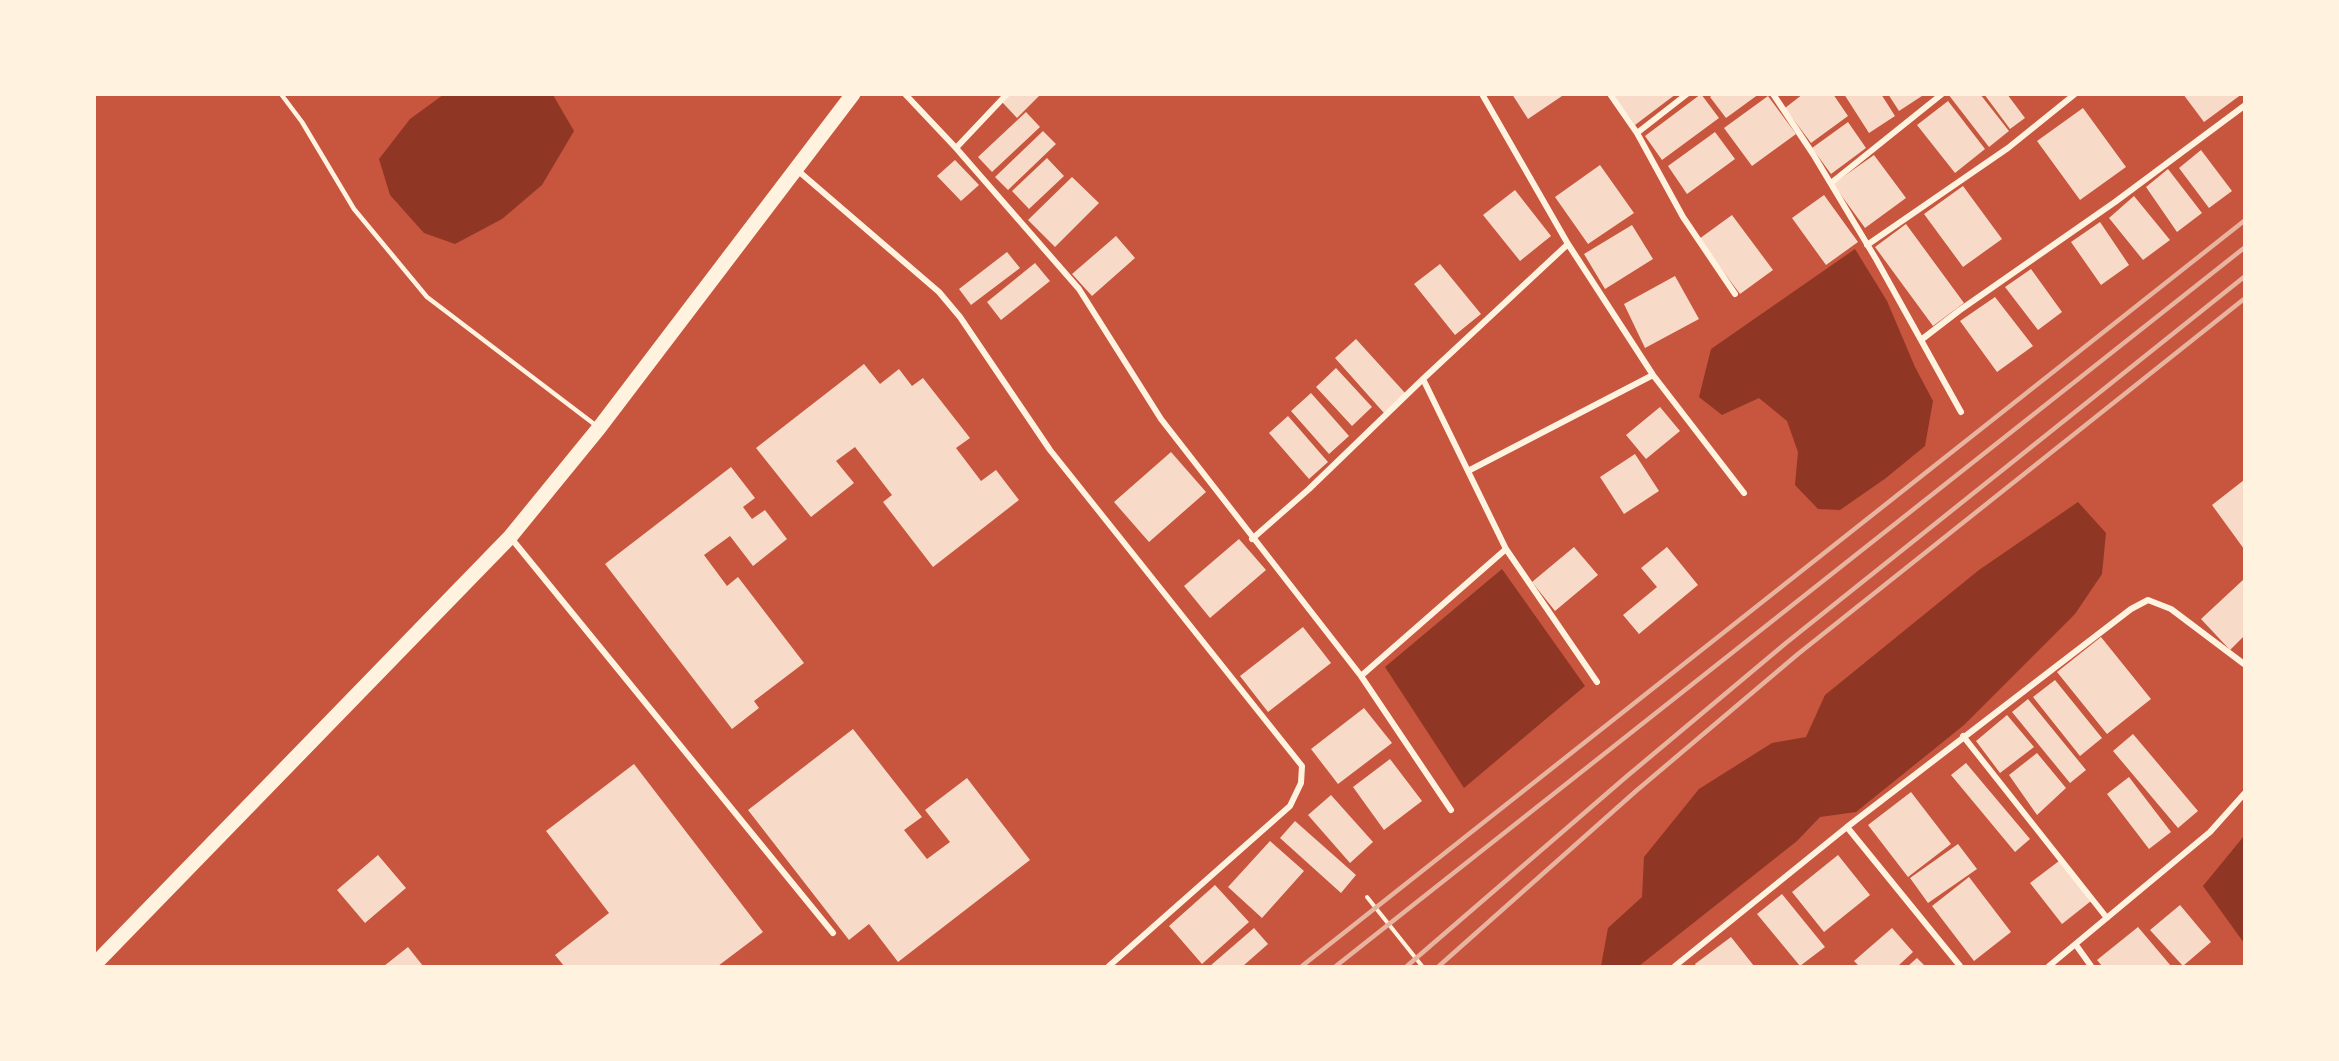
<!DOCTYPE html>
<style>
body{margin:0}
#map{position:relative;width:2339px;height:1061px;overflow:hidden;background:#c8553d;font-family:"Open Sans",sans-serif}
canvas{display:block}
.frame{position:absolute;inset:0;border:96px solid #fff3e0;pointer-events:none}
</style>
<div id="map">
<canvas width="2339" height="1061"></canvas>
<div class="frame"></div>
</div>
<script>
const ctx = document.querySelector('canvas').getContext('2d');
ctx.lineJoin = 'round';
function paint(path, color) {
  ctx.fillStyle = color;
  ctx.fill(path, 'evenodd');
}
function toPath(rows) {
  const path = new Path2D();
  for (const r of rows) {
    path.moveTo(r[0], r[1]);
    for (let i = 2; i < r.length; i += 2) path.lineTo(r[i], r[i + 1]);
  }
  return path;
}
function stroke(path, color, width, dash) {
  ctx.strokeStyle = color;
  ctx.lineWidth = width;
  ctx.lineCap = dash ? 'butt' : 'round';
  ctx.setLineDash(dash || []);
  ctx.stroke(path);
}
const water = toPath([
 [443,95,553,95,574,131,542,185,502,219,455,244,424,233,390,195,379,159,410,119],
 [1855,249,1887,301,1915,367,1933,401,1925,446,1886,478,1840,510,1818,509,1795,485,1798,452,1787,421,1759,398,1722,415,1699,397,1711,349],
 [2078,502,2106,533,2102,574,2075,614,1964,725,1856,812,1820,817,1797,841,1639,966,1601,966,1608,928,1642,897,1644,857,1699,789,1772,743,1806,737,1825,695,1979,570],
 [1502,569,1585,686,1464,788,1385,667],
 [2244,836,2244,943,2203,886]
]);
const building = toPath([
 [1009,94,1041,94,1017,118,1002,102],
 [1512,94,1565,94,1528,119],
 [1613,94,1676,94,1635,125],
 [1701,94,1719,118,1662,160,1645,136],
 [1713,94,1759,94,1726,118,1710,97],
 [1803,94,1833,94,1848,116,1811,143,1785,108],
 [1844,94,1881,94,1895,116,1869,133],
 [1888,94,1925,94,1899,111],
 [1948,94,1980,94,2009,131,1989,147],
 [1984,94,2007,94,2025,118,2010,129],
 [2183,94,2242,94,2204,122],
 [1768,96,1796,134,1752,166,1724,128],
 [1948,101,1985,149,1955,173,1917,125],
 [2083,108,2126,167,2080,200,2037,141],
 [1026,112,1040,127,992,172,978,157],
 [1848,122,1866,148,1831,174,1812,148],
 [1043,131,1056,144,1008,190,995,177],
 [1715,132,1735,159,1687,194,1668,166],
 [2201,150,2232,191,2209,208,2179,168],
 [1874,155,1906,198,1865,228,1833,184],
 [1047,158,1064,176,1029,209,1012,191],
 [955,160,979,185,961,201,937,176],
 [1600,165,1634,213,1588,244,1555,197],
 [2168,169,2202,213,2177,232,2146,187],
 [1072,177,1099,203,1055,247,1028,220],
 [1963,186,2002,239,1963,267,1924,214],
 [1515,190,1551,236,1520,261,1483,215],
 [1824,195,1858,242,1826,265,1792,218],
 [2134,196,2170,240,2143,260,2109,218],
 [1732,215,1773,270,1740,294,1699,239],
 [2100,222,2129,265,2101,285,2071,242],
 [1906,224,1964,303,1933,326,1875,247],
 [1632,225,1653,259,1605,289,1584,254],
 [1116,236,1135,258,1092,296,1072,274],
 [1007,252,1020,268,971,305,959,289],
 [1035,263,1050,281,1001,320,987,302],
 [1440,264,1481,314,1455,335,1414,284],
 [2031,269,2062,312,2038,330,2005,287],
 [1675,276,1699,319,1645,348,1624,304],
 [1995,297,2033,346,1997,372,1960,321],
 [1356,339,1406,394,1384,413,1335,358],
 [864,364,880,384,899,369,912,386,923,378,970,438,956,448,981,481,996,470,1019,500,933,567,883,502,892,495,855,447,836,461,854,483,811,517,756,448],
 [1336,368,1372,407,1352,426,1316,387],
 [1311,393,1349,436,1329,454,1291,411],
 [1660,407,1680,431,1646,459,1626,435],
 [1288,416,1328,462,1309,479,1269,433],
 [1171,452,1206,492,1149,542,1114,502],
 [1635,454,1659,491,1624,514,1600,477],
 [731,467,755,498,743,507,752,519,765,510,787,539,753,566,730,536,704,555,727,586,738,577,804,663,754,701,759,708,732,729,605,564],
 [2244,480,2244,549,2212,505],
 [1239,539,1266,570,1210,618,1184,586],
 [1574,547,1598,575,1555,611,1532,582],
 [1667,547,1698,585,1639,634,1623,615,1657,587,1641,568],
 [2244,579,2244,636,2230,650,2201,619],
 [1303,627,1331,663,1268,712,1240,676],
 [2101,637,2151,699,2107,734,2057,672],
 [2055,680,2102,738,2080,756,2033,697],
 [2028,699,2086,770,2070,783,2012,712],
 [1364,708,1392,743,1338,784,1311,749],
 [2007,715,2034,747,2000,773,1976,741],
 [853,729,922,817,904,830,927,859,950,842,925,810,967,778,1030,860,898,962,869,924,849,940,748,810],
 [2133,734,2198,811,2178,828,2113,751],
 [2037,753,2066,788,2037,815,2009,775],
 [1390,759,1422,801,1384,830,1353,787],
 [1966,763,2030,839,2015,852,1951,775],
 [634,764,763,932,718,966,564,966,555,955,609,913,546,831],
 [2129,777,2171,832,2149,849,2107,794],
 [1911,792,1951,844,1908,877,1868,825],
 [1331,795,1373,842,1350,863,1308,815],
 [1295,821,1356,875,1341,893,1280,838],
 [1270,841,1304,871,1262,918,1228,887],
 [1958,844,1977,869,1928,903,1910,878],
 [378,855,406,888,365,923,337,890],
 [1838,855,1870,895,1824,932,1792,892],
 [2059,861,2091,901,2062,924,2030,883],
 [1969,877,2011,932,1974,961,1932,906],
 [1215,885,1249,922,1202,964,1169,926],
 [1782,894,1825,947,1800,966,1757,914],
 [2180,905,2211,942,2183,966,2150,930],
 [2138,927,2171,966,2102,966,2097,960],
 [1254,928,1268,944,1243,966,1210,966],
 [1892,928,1913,952,1898,966,1859,966,1854,961],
 [1731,937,1754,966,1696,966,1695,964],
 [408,947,423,966,384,966],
 [1917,958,1925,966,1908,966]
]);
const path = toPath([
 [1367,897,1422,966]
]);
const service = toPath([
 [281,94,302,122,354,209,427,297,598,427]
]);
const minor = toPath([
 [905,94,956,148,1079,289,1161,419,1361,676,1451,810],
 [1482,94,1568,244,1653,375,1744,493],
 [1610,94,1637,133,1683,217,1735,294],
 [1773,94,1813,154,1876,259,1961,412],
 [1637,133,1687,94],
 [956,148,1007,94],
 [796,169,939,292,960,317,1050,450,1302,766,1301,783,1290,806,1109,966],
 [1831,183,1942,94],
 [1867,245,2008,148,2075,94],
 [1921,340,1960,310,2115,202,2244,106],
 [1423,379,1506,549,1597,682],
 [1468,471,1653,375],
 [511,538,833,933],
 [1252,539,1309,489,1423,379,1568,244],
 [1361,676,1506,549],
 [1963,736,2107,918],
 [1847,827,2131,609,2148,600,2171,609,2244,664],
 [2076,945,2091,966],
 [1675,966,1847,827,1960,966],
 [2049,966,2210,832,2244,794]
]);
const primary = toPath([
 [94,965,510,537,599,428,853,94]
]);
const rail = toPath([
 [1302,966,2244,221],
 [1336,966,2244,248],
 [1407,966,1626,777,1786,643,2244,277],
 [1439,966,1636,791,1798,654,2244,299]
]);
paint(water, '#8f3625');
paint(building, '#f7dbc8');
stroke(path, '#fff3e0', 4);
stroke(service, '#fff3e0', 4.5);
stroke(minor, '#fff3e0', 6);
stroke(primary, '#fff3e0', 15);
stroke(rail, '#e9b49f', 4.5);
</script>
